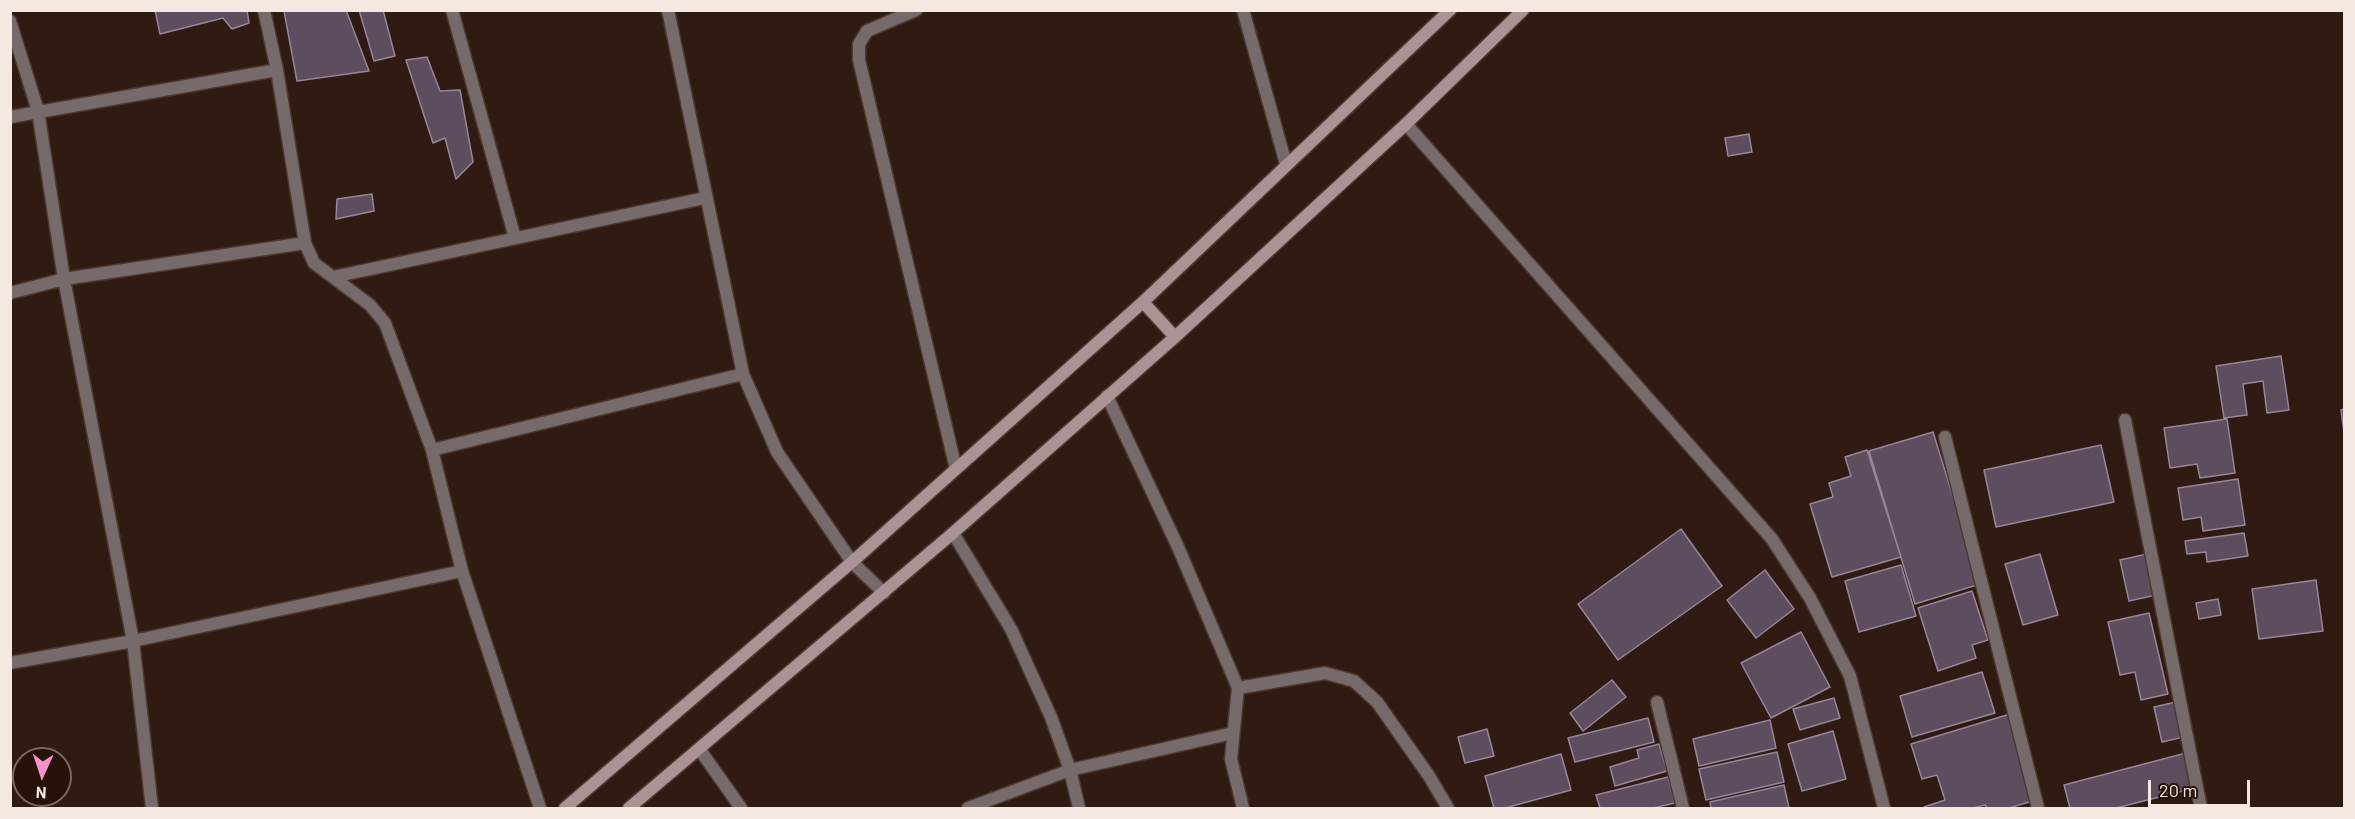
<!DOCTYPE html>
<style>
body{margin:0}
#map{position:relative;width:2355px;height:819px;overflow:hidden;background:#301b12;font-family:Barlow,sans-serif}
canvas{display:block}
.frame{position:absolute;inset:0;border:12px solid #f7e7e1;pointer-events:none}
.north{position:absolute;left:12px;top:747px;width:60px;height:60px;box-sizing:border-box;background:#261209;border:2px solid #7a675f;border-radius:50%;rotate:183deg;font-size:16px;font-weight:700;line-height:24px;text-align:center;color:#f7e7e1}
.north::after{content:'';display:block;margin:auto;width:21px;height:27px;background:#f890ca;clip-path:polygon(50% 0,100% 100%,50% 72%,0 100%)}
.scale{position:absolute;left:2148px;top:780px;width:102px;height:27px;box-sizing:border-box;border:3px solid #f7e7e1;border-top:0;padding-left:8px;font-size:18px;line-height:21px;white-space:nowrap;color:#f7e7e1;-webkit-text-stroke:4px #261209;paint-order:stroke}
</style>
<div id="map">
<canvas width="2355" height="819"></canvas>
<div class="frame"></div>
<div class="north">N</div>
<div class="scale">20 m</div>
</div>
<script>
const ctx = document.querySelector('canvas').getContext('2d');
ctx.lineJoin = 'round';
function paint(path, color) {
  ctx.fillStyle = color;
  ctx.fill(path, 'evenodd');
}
function toPath(rows) {
  const path = new Path2D();
  for (const r of rows) {
    path.moveTo(r[0], r[1]);
    for (let i = 2; i < r.length; i += 2) path.lineTo(r[i], r[i + 1]);
  }
  return path;
}
function stroke(path, color, width, dash) {
  ctx.strokeStyle = color;
  ctx.lineWidth = width;
  ctx.lineCap = dash ? 'butt' : 'round';
  ctx.setLineDash(dash || []);
  ctx.stroke(path);
}
const building = toPath([
 [155,10,247,10,249,23,232,29,223,18,160,34,155,10],
 [301,10,346,10,369,71,297,81,284,11,301,10],
 [359,10,383,10,395,56,374,61,359,10],
 [427,57,440,91,460,90,473,162,456,179,445,138,433,143,406,60,427,57],
 [1749,134,1752,152,1728,156,1725,138,1749,134],
 [372,194,374,211,336,219,337,199,372,194],
 [2281,356,2289,410,2267,413,2263,381,2243,384,2247,415,2224,418,2216,366,2281,356],
 [2344,409,2344,432,2341,410,2344,409],
 [2227,419,2235,473,2200,478,2197,464,2170,468,2164,428,2227,419],
 [1933,432,1980,584,1915,604,1869,451,1933,432],
 [2101,445,2114,502,1996,527,1984,470,2101,445],
 [1867,450,1901,557,1832,577,1810,504,1833,497,1829,483,1851,476,1845,457,1867,450],
 [2238,479,2245,525,2203,531,2201,517,2183,520,2178,488,2238,479],
 [1681,529,1722,586,1618,660,1578,604,1681,529],
 [2244,533,2248,556,2207,562,2206,552,2187,554,2185,541,2244,533],
 [2040,554,2058,615,2023,625,2005,564,2040,554],
 [2147,554,2156,595,2129,601,2120,560,2147,554],
 [1901,565,1916,616,1859,632,1845,581,1901,565],
 [1765,570,1794,609,1756,638,1727,600,1765,570],
 [2316,580,2323,631,2259,639,2252,589,2316,580],
 [1972,591,1988,640,1972,645,1976,658,1938,671,1918,608,1972,591],
 [2218,599,2221,615,2199,619,2196,603,2218,599],
 [2149,613,2168,694,2141,700,2135,672,2120,675,2108,622,2149,613],
 [1801,632,1830,687,1771,718,1741,663,1801,632],
 [1982,672,1995,713,1912,737,1900,696,1982,672],
 [1612,680,1626,697,1583,731,1570,713,1612,680],
 [1834,698,1840,718,1800,730,1793,709,1834,698],
 [2176,702,2184,737,2162,742,2154,707,2176,702],
 [2010,714,2036,800,2009,808,1987,808,1985,805,1973,808,1924,808,1924,807,1945,800,1937,775,1922,779,1911,744,2010,714],
 [1648,718,1654,742,1575,762,1568,738,1648,718],
 [1770,720,1776,748,1699,766,1693,739,1770,720],
 [1487,729,1494,756,1465,763,1458,737,1487,729],
 [1833,731,1846,779,1802,791,1788,744,1833,731],
 [1659,744,1667,771,1615,786,1610,767,1639,758,1637,750,1659,744],
 [1777,752,1784,782,1706,800,1699,769,1777,752],
 [2186,753,2195,788,2116,808,2070,808,2064,785,2186,753],
 [1561,754,1571,790,1505,808,1494,808,1485,776,1561,754],
 [1668,777,1675,803,1653,808,1600,808,1596,795,1668,777],
 [1784,785,1789,808,1711,808,1710,802,1784,785]
]);
const street = toPath([
 [264,10,277,70,305,243,314,263,370,305,385,323,432,450,462,571,540,808],
 [452,10,515,238],
 [668,10,743,374,777,452,852,562,884,593],
 [916,10,867,31,859,44,859,60,956,469],
 [1243,10,1286,164],
 [10,21,38,111,64,279,133,641,152,808],
 [10,117,277,70],
 [1406,124,1772,539,1810,598,1850,676,1884,808],
 [333,277,705,198],
 [10,293,64,279,305,243],
 [1107,396,1178,547,1238,688,1231,759,1243,808],
 [2125,420,2201,808],
 [1945,437,2038,808],
 [432,450,743,374],
 [953,533,1011,629,1051,717,1070,770,1079,808],
 [10,663,133,641,462,571],
 [1238,688,1325,673,1354,681,1377,702,1429,776,1448,808],
 [1657,702,1683,808],
 [700,750,741,808],
 [968,808,1070,770,1233,733]
]);
const secondary = toPath([
 [1143,302,1175,337],
 [565,808,852,562,1143,302,1450,10],
 [629,808,953,533,1175,337,1406,124,1523,10]
]);
paint(building, '#5e4c5f');
stroke(building, '#988599', 1.5);
stroke(street, '#4c382f', 15);
stroke(secondary, '#4c382f', 15);
stroke(street, '#776a6b', 12);
stroke(secondary, '#a99395', 12);
</script>
